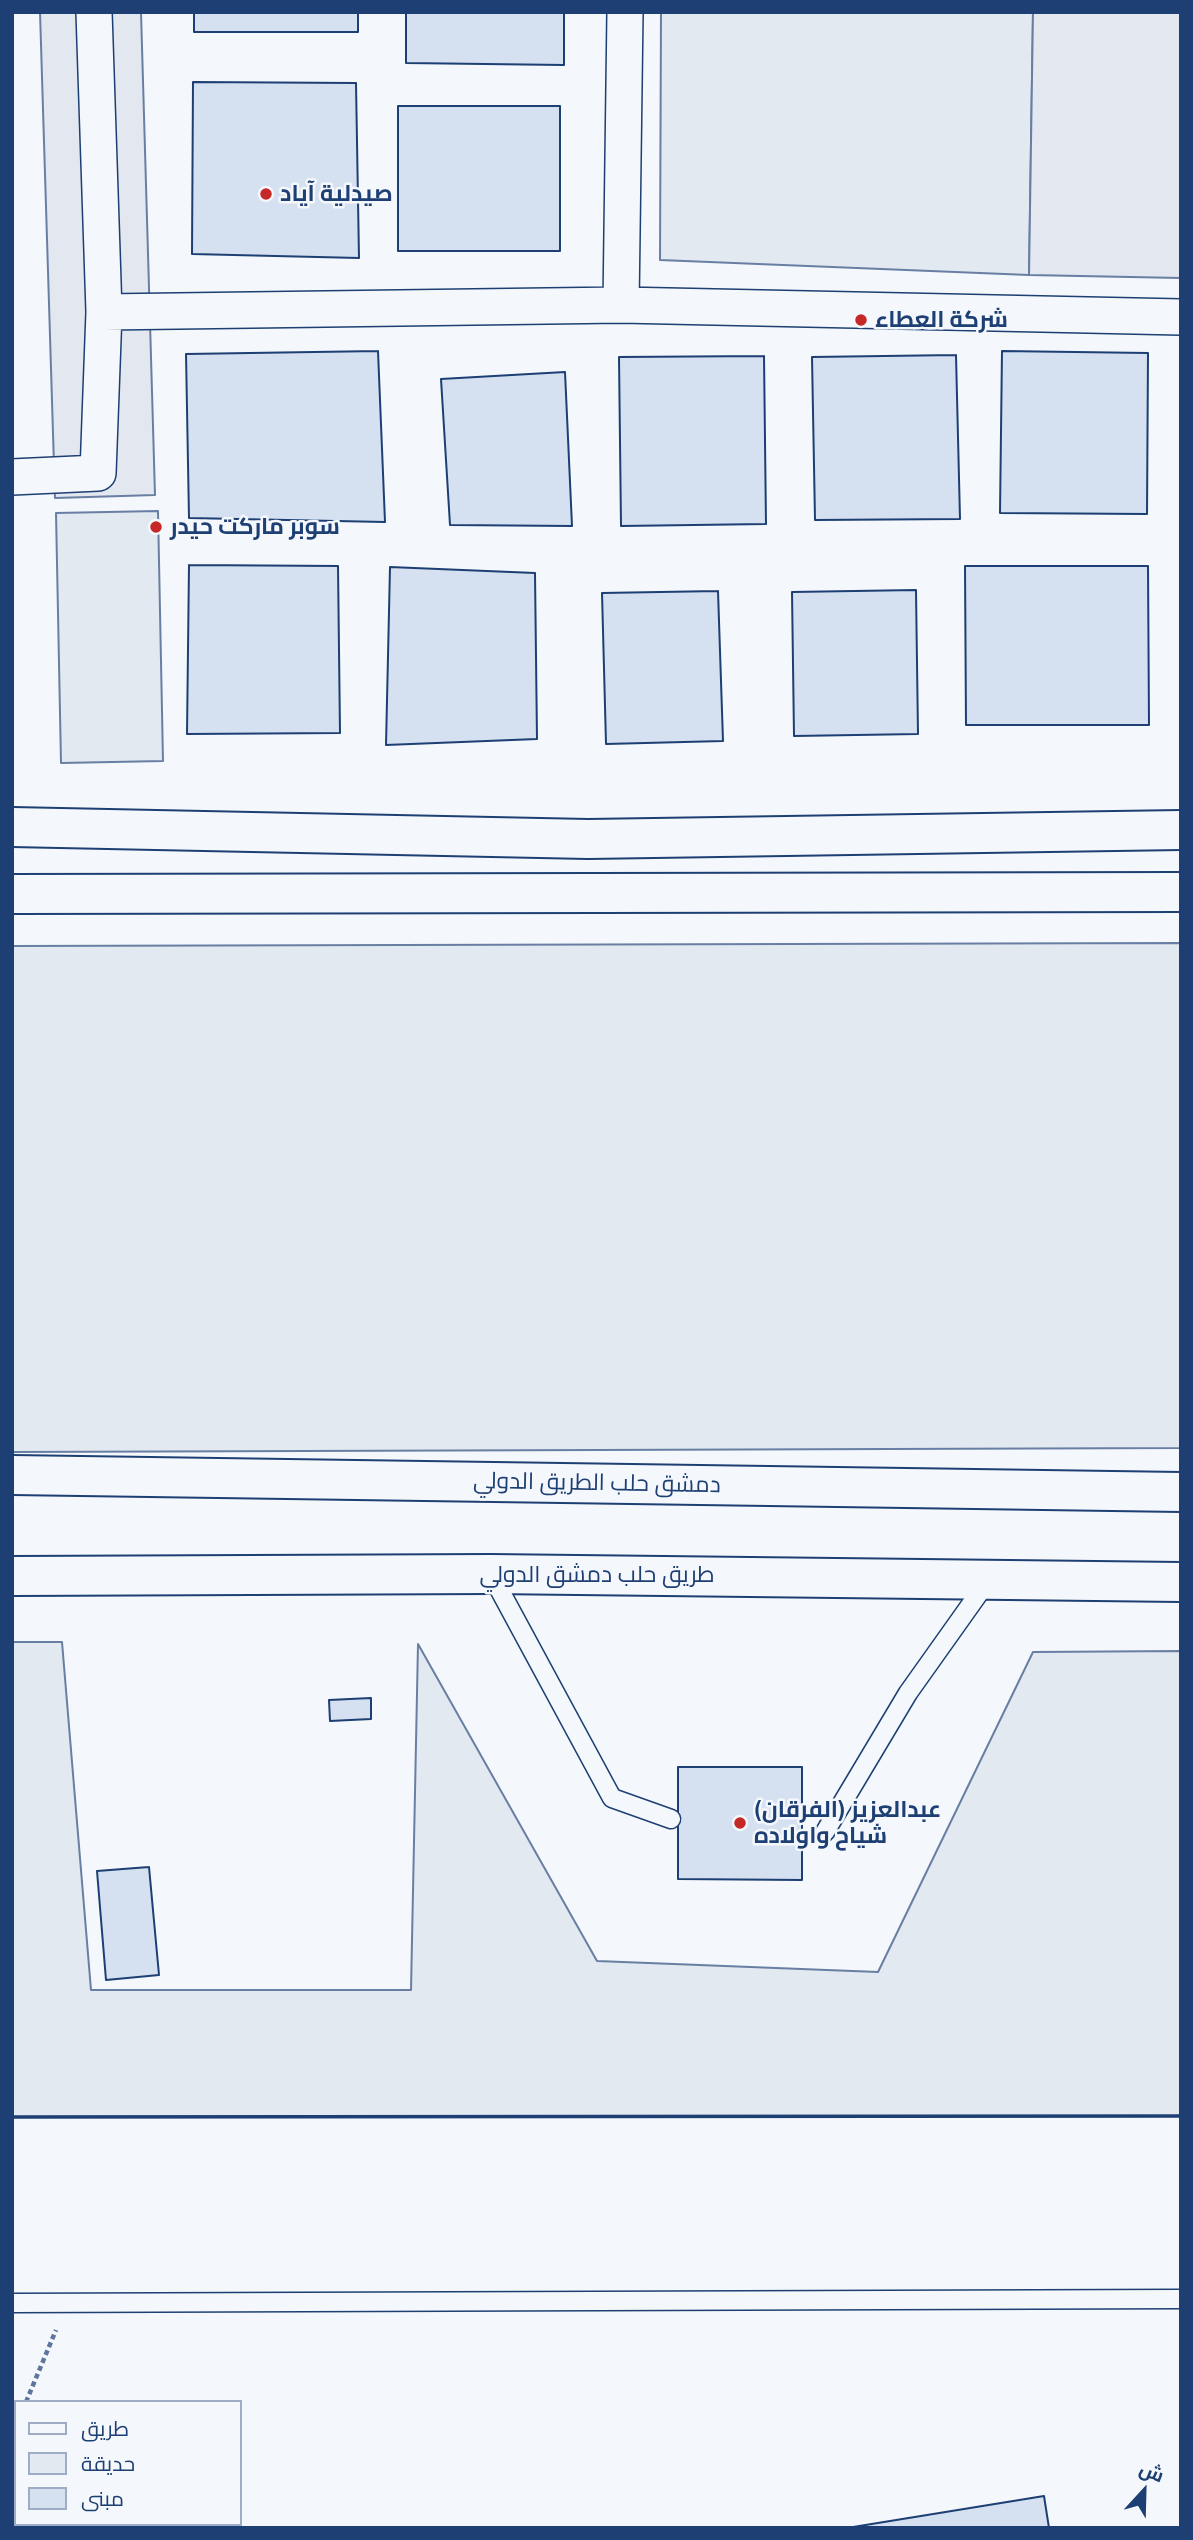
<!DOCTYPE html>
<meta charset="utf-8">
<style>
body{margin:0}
#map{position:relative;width:1193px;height:2540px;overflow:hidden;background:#f4f7fb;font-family:"Public Sans",Cairo,sans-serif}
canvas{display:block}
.frame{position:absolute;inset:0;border:14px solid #1d3f73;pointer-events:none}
.legend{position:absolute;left:14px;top:2400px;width:228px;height:126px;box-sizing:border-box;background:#f4f7fb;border:2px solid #9eadc5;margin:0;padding:9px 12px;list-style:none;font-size:21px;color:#1d3f73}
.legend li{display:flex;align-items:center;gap:14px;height:35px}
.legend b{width:35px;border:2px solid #9eadc5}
.north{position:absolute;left:1109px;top:2456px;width:70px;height:70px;-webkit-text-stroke:5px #f4f7fb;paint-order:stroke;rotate:22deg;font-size:19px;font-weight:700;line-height:28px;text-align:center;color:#1d3f73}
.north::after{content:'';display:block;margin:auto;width:24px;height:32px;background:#1d3f73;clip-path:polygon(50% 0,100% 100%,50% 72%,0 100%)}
</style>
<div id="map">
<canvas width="1193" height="2540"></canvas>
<div class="frame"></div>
<ul class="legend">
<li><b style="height:9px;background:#f4f7fb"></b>طريق</li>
<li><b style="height:19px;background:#e3e9f0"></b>حديقة</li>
<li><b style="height:19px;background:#d5e0f0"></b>مبنى</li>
</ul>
<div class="north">ش</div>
</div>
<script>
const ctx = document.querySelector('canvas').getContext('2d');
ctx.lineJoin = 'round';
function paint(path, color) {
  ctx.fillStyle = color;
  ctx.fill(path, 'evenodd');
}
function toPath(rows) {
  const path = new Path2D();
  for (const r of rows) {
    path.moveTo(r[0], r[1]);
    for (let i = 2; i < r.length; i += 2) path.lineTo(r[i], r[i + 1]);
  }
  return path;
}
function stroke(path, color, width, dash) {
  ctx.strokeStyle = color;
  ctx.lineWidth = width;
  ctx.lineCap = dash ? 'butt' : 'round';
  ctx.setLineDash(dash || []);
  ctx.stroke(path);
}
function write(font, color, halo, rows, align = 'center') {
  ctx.font = font + ' "Public Sans",Cairo,sans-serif';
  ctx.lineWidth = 5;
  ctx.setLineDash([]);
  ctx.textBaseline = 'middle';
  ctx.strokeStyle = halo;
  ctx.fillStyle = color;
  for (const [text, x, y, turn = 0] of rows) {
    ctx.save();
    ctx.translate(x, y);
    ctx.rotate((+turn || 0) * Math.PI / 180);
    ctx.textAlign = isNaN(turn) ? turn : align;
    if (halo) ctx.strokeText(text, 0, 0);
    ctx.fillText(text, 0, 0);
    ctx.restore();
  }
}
const green = toPath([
 [661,12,1033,12,1029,275,660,260,661,12],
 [158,511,163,761,61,763,56,513,158,511],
 [1181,943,1181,1448,12,1452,12,946,1181,943],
 [12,1642,62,1642,91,1990,411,1990,418,1644,597,1961,878,1972,1033,1652,1181,1651,1181,2116,12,2117,12,1642]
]);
const parking = toPath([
 [40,12,141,12,155,495,55,498,40,12],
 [1033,12,1181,12,1181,278,1029,275,1033,12]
]);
const building = toPath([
 [194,12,358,12,358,32,194,32,194,12],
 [406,12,564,12,564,65,406,63,406,12],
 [193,82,356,83,359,258,192,254,193,82],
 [398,106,560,106,560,251,398,251,398,106],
 [378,351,385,522,189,518,186,354,378,351],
 [1002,351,1148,353,1147,514,1000,513,1002,351],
 [956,355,960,519,815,520,812,357,956,355],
 [764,356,766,524,621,526,619,357,764,356],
 [565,372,572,526,450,525,441,379,565,372],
 [189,565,338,566,340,733,187,734,189,565],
 [965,566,1148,566,1149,725,966,725,965,566],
 [390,567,535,573,537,739,386,745,390,567],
 [916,590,918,734,794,736,792,592,916,590],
 [718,591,723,741,606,744,602,593,718,591],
 [371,1698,371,1719,330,1721,329,1700,371,1698],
 [678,1767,802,1767,802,1880,678,1879,678,1767],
 [149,1867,159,1975,106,1980,97,1871,149,1867],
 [1044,2496,1049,2528,847,2528,1044,2496]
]);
const path = toPath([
 [26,2402,56,2330],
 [12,2437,16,2428],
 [12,2502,16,2502]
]);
const lane = toPath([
 [491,1574,612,1798,671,1819],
 [825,1832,908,1693,989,1579],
 [12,2303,1181,2299]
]);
const street = toPath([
 [94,12,104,312],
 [625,12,621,305,1181,317],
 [12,477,98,473,104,312,621,305]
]);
const secondary = toPath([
 [12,827,588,839,1181,830],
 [12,894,1181,892]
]);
const highway = toPath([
 [12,1475,1181,1492],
 [12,1576,491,1574,1181,1582]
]);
const wall = toPath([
 [12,2117,1181,2116]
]);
const markers = [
 [266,194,7,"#c62828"],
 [861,320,7,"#c62828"],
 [156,527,7,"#c62828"],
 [740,1823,7,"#c62828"]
];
const poiNames = [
 ["صيدلية آياد",280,194],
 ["شركة العطاء",875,320],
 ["سوبر ماركت حيدر",170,527],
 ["(الفرقان) عبدالعزيز",754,1810],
 ["شياح واولاده",754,1836]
];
const streetNames = [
 ["دمشق حلب الطريق الدولي",597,1483,1],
 ["طريق حلب دمشق الدولي",597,1575]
];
paint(green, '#e3e9f0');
stroke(green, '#687fa3', 2);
paint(parking, '#e3e8f0');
stroke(parking, '#687fa3', 2);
paint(building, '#d5e0f0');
stroke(building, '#1d3f73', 2);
stroke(lane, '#1d3f73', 21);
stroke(street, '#1d3f73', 38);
stroke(secondary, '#1d3f73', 42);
stroke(highway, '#1d3f73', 42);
stroke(path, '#5e769c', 4.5, [5, 3.5]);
stroke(lane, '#f4f7fb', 18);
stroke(street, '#f4f7fb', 35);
stroke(secondary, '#f4f7fb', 38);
stroke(highway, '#f4f7fb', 38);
stroke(wall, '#1d3f73', 3.5);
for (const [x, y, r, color] of markers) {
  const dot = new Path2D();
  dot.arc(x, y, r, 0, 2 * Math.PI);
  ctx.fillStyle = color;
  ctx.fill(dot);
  stroke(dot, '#f4f7fb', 2.5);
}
write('bold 23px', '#1d3f73', '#f4f7fb', poiNames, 'left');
write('23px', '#1d3f73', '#f4f7fb', streetNames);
</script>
